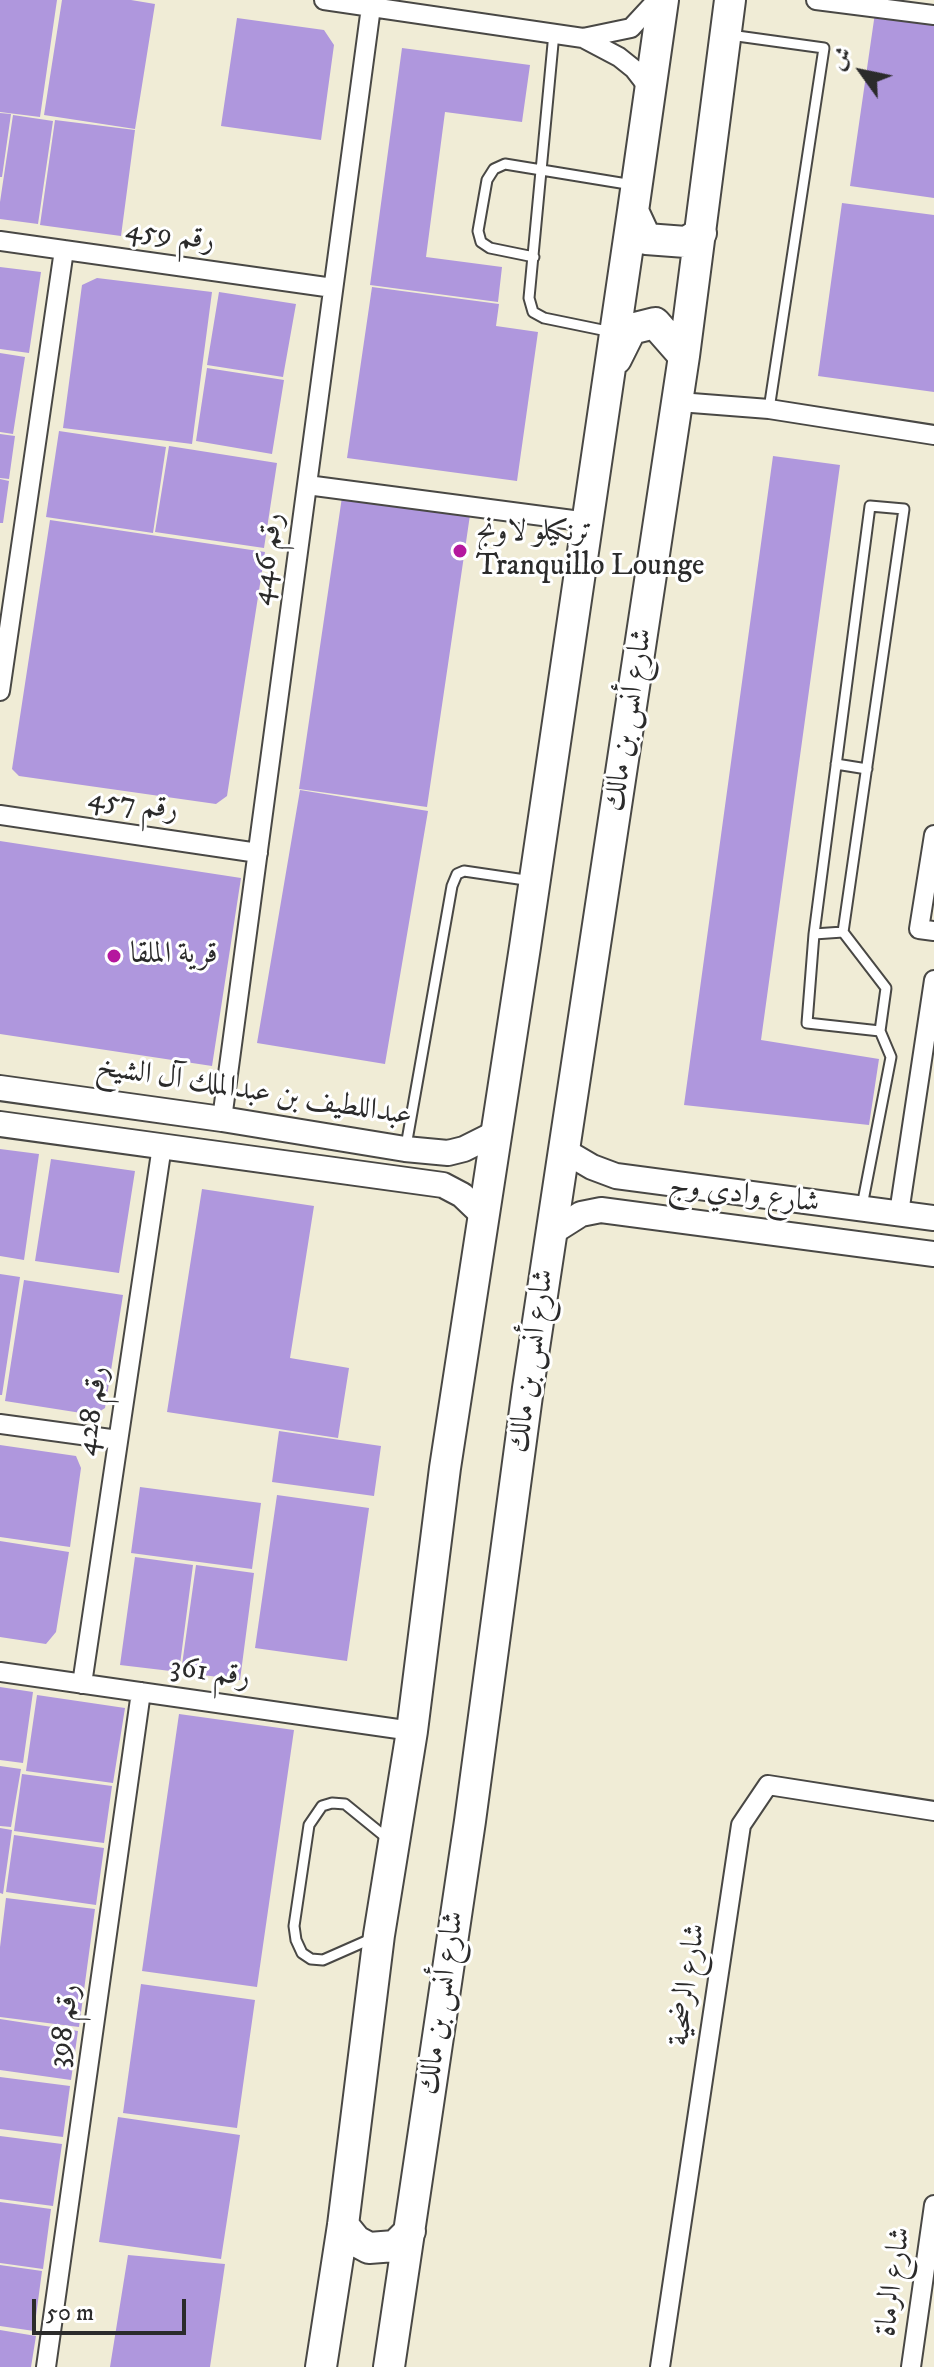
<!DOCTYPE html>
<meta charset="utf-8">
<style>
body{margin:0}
#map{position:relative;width:934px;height:2367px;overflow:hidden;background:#f0ecd6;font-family:"IM FELL DW Pica",Amiri,serif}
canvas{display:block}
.north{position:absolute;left:822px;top:32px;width:80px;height:80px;-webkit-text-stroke:6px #fff;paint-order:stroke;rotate:303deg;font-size:22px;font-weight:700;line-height:32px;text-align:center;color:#2b2b2b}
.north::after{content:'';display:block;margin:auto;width:28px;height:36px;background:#2b2b2b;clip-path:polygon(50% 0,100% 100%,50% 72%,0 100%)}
.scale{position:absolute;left:32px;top:2299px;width:154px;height:36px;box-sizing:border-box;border:4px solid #2b2b2b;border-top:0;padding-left:10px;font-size:24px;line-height:28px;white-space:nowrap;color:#2b2b2b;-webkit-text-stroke:6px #fff;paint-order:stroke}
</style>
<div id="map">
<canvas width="934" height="2367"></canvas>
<div class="north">ش</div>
<div class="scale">50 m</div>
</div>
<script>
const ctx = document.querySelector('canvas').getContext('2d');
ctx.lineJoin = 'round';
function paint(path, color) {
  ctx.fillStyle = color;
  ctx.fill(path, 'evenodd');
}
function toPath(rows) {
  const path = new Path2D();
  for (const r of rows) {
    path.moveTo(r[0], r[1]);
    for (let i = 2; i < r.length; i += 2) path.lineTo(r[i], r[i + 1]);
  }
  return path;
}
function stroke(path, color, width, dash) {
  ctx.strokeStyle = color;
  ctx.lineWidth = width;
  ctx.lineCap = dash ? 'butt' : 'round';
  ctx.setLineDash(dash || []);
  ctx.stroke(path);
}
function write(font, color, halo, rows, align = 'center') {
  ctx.font = font + ' "IM FELL DW Pica",Amiri,serif';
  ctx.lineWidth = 6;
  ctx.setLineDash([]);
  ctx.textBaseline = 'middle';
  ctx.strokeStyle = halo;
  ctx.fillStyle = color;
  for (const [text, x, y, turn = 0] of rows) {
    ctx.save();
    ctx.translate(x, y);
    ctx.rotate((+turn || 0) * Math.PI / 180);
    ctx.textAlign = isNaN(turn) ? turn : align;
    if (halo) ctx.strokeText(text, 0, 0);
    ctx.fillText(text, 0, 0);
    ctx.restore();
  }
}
const building = toPath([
 [0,0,57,0,40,117,0,112],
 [62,0,131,0,155,4,135,129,44,115],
 [875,13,934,21,934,198,850,186],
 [237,18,324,30,334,45,321,140,221,126],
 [402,48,530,65,522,122,445,112,426,257,502,267,498,302,370,285],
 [0,113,11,114,2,177,0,177],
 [13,115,53,121,38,224,0,219,0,202],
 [55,120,135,130,121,236,40,225],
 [842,203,934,215,934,392,818,376],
 [0,267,41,272,29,353,0,349],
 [97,278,212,292,192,444,63,428,82,285],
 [372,287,499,304,496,326,538,332,517,481,347,458],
 [219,292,296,304,283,377,207,365],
 [0,353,25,357,13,434,0,432],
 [207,368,284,380,272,454,196,441],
 [59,431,166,447,153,533,46,517],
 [0,434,15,436,9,479,0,478],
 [169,446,277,463,264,548,155,532],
 [773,456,840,465,761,1040,879,1059,869,1125,684,1105],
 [0,479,9,481,3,523,0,523],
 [342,497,470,515,427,807,299,789],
 [50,520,265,552,227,796,216,804,19,776,12,769],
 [300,790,428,811,385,1064,257,1043],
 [0,841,241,878,212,1066,0,1034],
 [0,1149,39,1154,24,1260,0,1256],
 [51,1159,135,1171,119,1273,35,1261],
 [202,1189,314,1206,290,1358,349,1368,338,1438,167,1412],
 [0,1274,20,1277,2,1395,0,1395],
 [24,1280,123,1295,105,1408,94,1415,5,1401],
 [279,1431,381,1446,374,1496,272,1482],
 [0,1445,76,1456,81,1468,70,1547,0,1537],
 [140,1487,261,1503,252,1569,131,1553],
 [277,1495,369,1508,347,1661,255,1648],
 [0,1541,69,1552,56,1632,46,1644,0,1637],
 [135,1557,193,1565,179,1672,120,1665],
 [196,1565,254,1573,240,1680,181,1672],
 [0,1687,33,1692,23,1763,0,1760],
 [37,1695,125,1708,113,1783,26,1771],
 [179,1714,294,1730,257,1987,142,1971],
 [0,1766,21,1769,11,1827,0,1826],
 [22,1774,112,1786,104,1843,14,1831],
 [0,1828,12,1830,3,1894,0,1893],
 [14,1835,104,1848,96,1905,6,1892],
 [6,1898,95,1909,79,2027,0,2017,0,1947],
 [141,1984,255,2000,237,2128,123,2113],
 [0,2019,78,2031,71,2080,0,2070],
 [0,2077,70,2086,63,2137,0,2129],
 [118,2117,240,2135,221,2259,99,2242],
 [0,2136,62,2144,53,2206,0,2199],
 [0,2202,51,2209,43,2269,0,2263],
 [128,2255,225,2264,210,2367,110,2367],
 [0,2265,42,2271,34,2331,0,2326],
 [0,2330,36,2336,31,2367,0,2367]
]);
const service = toPath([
 [554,33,529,298,533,312,544,318,612,332],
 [730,35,824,48,769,409],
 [534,257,490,248,481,242,478,231,487,180,494,169,505,164,633,185],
 [836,764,867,769],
 [814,934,843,932],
 [406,1146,452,886,457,874,464,871,532,881],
 [862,1206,891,1057,880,1031,886,988,843,932,904,509,870,506,814,934,807,1023,880,1031],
 [373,1938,323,1960,311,1959,302,1953,296,1940,294,1926,309,1825,322,1806,332,1803,345,1804,388,1839]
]);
const minor = toPath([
 [324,0,583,38,631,28,657,0],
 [816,0,934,15],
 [583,38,619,57,634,69,651,91],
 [0,241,333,288],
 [679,402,769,409,934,435],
 [307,485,588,522],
 [0,691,64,250],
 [0,815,258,853],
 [934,835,919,929,934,931],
 [222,1119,371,7],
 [899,1213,934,980],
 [0,1424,118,1440],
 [0,1672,412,1731],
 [82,1684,162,1146],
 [46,2367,141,1692],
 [660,2367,741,1825,768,1785,934,1811],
 [911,2367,934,2205]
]);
const tertiary = toPath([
 [0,1088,222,1119,405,1149,448,1153,464,1149,496,1133],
 [0,1124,443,1185,462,1195,484,1216],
 [563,1150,592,1167,616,1176,934,1218],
 [551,1233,581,1214,601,1210,934,1254]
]);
const primary = toPath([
 [663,0,633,211,646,239,686,242,701,233],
 [684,356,730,0],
 [343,2225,356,2241,369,2248,395,2246,410,2231],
 [321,2367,343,2225,379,1935,412,1731,445,1468,525,947,633,211],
 [389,2367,470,1821,528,1388,684,356,655,323,631,329,616,359]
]);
const markers = [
 [460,551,8,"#b5179e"],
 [114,956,8,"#b5179e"]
];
const streetNames = [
 ["رقم 459",170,237,8],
 ["رقم 446",269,559,-82],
 ["شارع أنس بن مالك",630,720,-81],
 ["رقم 457",133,806,8],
 ["عبداللطيف بن عبدالملك آل الشيخ",254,1093,9],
 ["شارع وادي وج",744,1196,7],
 ["شارع أنس بن مالك",533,1361,-82],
 ["رقم 428",94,1411,-82],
 ["رقم 361",210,1674,8],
 ["شارع الرضحية",689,1985,-82],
 ["شارع أنس بن مالك",443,2003,-82],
 ["رقم 398",66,2026,-82],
 ["شارع الرماة",895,2282,-82]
];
const poiNames = [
 ["ترنكيلو لاونج",476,534],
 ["Tranquillo Lounge",476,568],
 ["قرية الملقا",130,956]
];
paint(building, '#af97dd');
stroke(service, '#494845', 13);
stroke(minor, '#494845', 22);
stroke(tertiary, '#494845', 28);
stroke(primary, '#494845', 34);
stroke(service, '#fff', 9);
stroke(minor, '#fff', 18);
stroke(tertiary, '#fff', 24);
stroke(primary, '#fff', 30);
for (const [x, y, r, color] of markers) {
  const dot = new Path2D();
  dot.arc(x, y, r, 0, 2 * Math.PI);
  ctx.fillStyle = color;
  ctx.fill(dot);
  stroke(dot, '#fff', 3);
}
write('30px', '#2b2b2b', '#fff', streetNames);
write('30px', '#2b2b2b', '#fff', poiNames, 'left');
</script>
